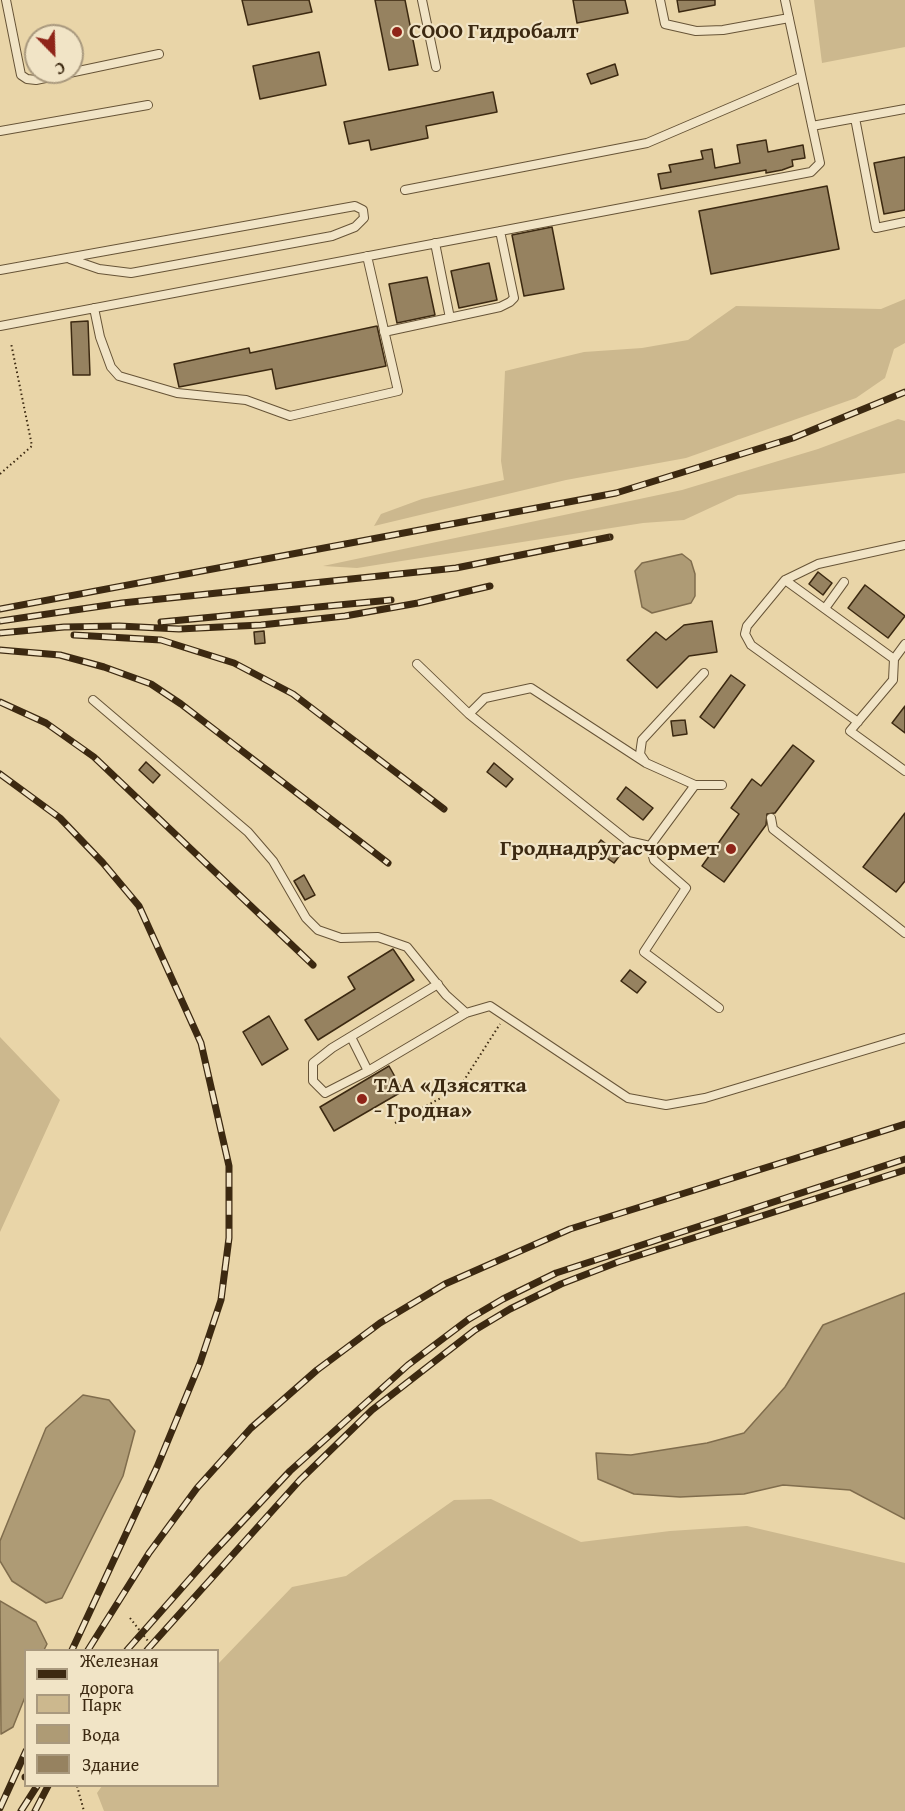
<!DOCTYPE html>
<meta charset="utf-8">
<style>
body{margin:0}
#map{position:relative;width:905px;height:1811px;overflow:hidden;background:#e9d5a8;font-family:"Gentium Book Plus",serif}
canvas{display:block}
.legend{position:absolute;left:24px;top:1649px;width:195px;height:138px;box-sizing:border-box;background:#f1e4c6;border:2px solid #a9997e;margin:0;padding:8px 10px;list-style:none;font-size:18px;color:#3c2911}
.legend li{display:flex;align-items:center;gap:12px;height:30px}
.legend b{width:30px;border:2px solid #a9997e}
.north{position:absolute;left:24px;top:24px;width:60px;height:60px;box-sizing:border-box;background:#f1e4c6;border:2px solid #a9997e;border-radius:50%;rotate:157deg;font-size:16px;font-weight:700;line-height:24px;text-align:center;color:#3c2911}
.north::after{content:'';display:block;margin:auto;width:21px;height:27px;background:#8f2418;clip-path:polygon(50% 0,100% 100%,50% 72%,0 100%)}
</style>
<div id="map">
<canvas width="905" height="1811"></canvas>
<ul class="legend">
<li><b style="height:8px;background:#3c2911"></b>Железная дорога</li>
<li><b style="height:16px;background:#ccb88e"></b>Парк</li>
<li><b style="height:16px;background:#ae9b75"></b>Вода</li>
<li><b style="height:16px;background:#968260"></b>Здание</li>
</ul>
<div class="north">С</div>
</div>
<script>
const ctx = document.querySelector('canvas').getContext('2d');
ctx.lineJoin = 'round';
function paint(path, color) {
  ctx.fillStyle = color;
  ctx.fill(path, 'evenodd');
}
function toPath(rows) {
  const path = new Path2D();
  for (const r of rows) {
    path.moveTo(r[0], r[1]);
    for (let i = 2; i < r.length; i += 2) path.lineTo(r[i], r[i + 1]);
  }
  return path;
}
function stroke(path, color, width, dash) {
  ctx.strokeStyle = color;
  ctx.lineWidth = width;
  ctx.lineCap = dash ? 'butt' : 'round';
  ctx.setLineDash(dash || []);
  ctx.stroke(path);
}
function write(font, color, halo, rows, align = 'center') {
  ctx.font = font + ' "Gentium Book Plus",serif';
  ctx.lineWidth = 4.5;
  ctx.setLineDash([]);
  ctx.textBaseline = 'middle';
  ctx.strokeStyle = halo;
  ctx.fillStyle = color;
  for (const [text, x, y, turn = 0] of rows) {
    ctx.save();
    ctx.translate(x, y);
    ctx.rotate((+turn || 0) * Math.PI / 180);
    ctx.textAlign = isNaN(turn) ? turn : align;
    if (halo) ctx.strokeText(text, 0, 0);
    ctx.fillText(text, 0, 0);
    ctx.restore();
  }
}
const green = toPath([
 [814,0,905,0,905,47,822,63],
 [905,299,905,343,894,349,885,378,856,398,686,458,566,480,374,526,381,514,422,499,504,480,501,461,505,371,584,352,642,348,688,340,736,306,881,309],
 [898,419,905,421,905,473,738,495,684,520,643,523,357,568,323,566,682,490,818,449],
 [0,1037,60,1100,0,1232],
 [491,1499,581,1542,670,1531,747,1526,905,1563,905,1811,104,1811,97,1793,102,1786,218,1786,218,1664,292,1587,346,1576,454,1500]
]);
const water = toPath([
 [682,554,691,561,695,574,695,596,691,603,652,613,642,607,635,571,642,563,682,554],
 [905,1293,905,1519,850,1490,783,1485,744,1494,680,1497,634,1494,598,1479,596,1453,631,1455,707,1443,744,1433,785,1387,823,1325,905,1293],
 [83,1395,109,1400,135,1431,123,1476,62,1598,46,1603,12,1581,0,1561,0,1541,46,1428,83,1395],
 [0,1601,36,1622,47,1644,44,1650,26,1650,25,1697,13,1727,1,1734,0,1601]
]);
const building = toPath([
 [242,0,309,0,312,12,248,25,242,0],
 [375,0,405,0,418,65,389,70,375,0],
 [573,0,625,0,628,13,577,23,573,0],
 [677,0,715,0,715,5,679,12,677,0],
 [319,52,326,85,260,99,253,66,319,52],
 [615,64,618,75,591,84,587,74,615,64],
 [493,92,497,112,426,126,428,138,371,150,369,140,349,144,344,122,493,92],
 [766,140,768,152,803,145,805,158,792,160,793,166,782,170,766,173,766,170,661,189,658,174,671,172,669,165,703,159,701,151,712,149,715,168,740,163,737,145,766,140],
 [905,157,905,210,884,214,874,163,905,157],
 [827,186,839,249,711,274,699,211,827,186],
 [552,227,564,289,524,296,512,235,552,227],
 [489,263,497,300,459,308,451,271,489,263],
 [427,277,435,315,397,323,389,284,427,277],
 [88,321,90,375,73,375,71,322,88,321],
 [377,326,386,366,276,389,272,369,179,387,174,364,249,348,250,353,377,326],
 [818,572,832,583,823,595,809,584,818,572],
 [865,585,905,616,888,638,848,608,865,585],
 [712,621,717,652,689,656,657,688,627,660,656,632,666,640,684,625,712,621],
 [264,631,265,643,255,644,254,632,264,631],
 [731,675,745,685,714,728,700,717,731,675],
 [905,706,905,733,892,723,905,706],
 [685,720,687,734,673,736,671,721,685,720],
 [793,745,814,761,775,813,767,814,766,825,724,882,702,866,739,814,731,808,752,779,761,786,793,745],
 [146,762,160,775,153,783,139,770,146,762],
 [494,763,513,779,506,787,487,772,494,763],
 [626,787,653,808,643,820,617,799,626,787],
 [905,813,905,881,896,892,863,867,905,813],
 [601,840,620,855,614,863,594,849,601,840],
 [304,875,315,895,305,900,294,881,304,875],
 [393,949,414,980,318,1040,305,1020,355,989,348,977,393,949],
 [630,970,646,982,637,993,621,981,630,970],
 [269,1016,288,1049,262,1065,243,1032,269,1016],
 [389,1066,403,1091,334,1131,320,1107,389,1066]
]);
const path = toPath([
 [0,474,32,446,11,343],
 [395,1123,459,1088,500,1024],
 [130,1618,155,1650],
 [77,1786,84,1811]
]);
const service = toPath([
 [6,0,21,75,27,79,36,80,159,54],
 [422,0,436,67],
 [660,0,665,24,696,31,723,30,789,18],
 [855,118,876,228,905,222],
 [812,126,905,109],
 [0,131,148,105],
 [405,190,647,143,801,77],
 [435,243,450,318],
 [0,270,355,206,363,210,364,218,355,227,332,236,131,273,99,269,70,259],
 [94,308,100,337,111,367,119,376,177,393,246,400,290,416,398,391,367,256],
 [0,326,811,172,820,163,785,0],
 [384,332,500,307,510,302,514,298,500,231],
 [785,580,818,564,905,545],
 [826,607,844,582],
 [905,644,894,659,893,680,850,731,905,771],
 [417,664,469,714],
 [704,673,642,740,640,754,646,763,695,785,722,785],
 [93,700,248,832,273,861,306,918,318,930,341,938,378,937,407,947,446,995,466,1013],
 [858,722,751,645,745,634,747,626,785,580,894,659],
 [646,763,531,688,485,698,469,714,628,841,650,846],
 [695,785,650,846,654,860,686,888,644,952,719,1008],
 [771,818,773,829,905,933],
 [438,984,332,1048,313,1063,313,1081,325,1093,368,1071,466,1013,490,1006,628,1098,666,1105,705,1098,905,1038],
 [351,1037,368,1071]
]);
const rail = toPath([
 [0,609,616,493,793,438,905,392],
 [0,621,122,603,456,568,610,537],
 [161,622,391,600],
 [0,633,64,627,119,626,179,629,261,625,345,616,418,603,490,586],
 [74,635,161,640,234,663,293,694,444,809],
 [0,650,60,655,104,667,151,684,181,704,388,863],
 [0,702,46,723,94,757,313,965],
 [0,774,60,818,103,863,139,906,201,1043,229,1166,229,1238,221,1300,200,1363,157,1467,72,1650],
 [88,1650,149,1553,197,1488,251,1428,317,1370,380,1323,445,1284,570,1229,905,1124],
 [127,1650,210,1556,290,1471,408,1365,469,1319,503,1299,556,1273,905,1159],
 [147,1650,300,1480,372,1410,475,1330,510,1309,561,1284,618,1262,905,1170],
 [25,1777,26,1777],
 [0,1808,26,1751],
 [21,1811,37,1786],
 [35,1811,48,1786]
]);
const markers = [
 [397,32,6,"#8f2418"],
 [731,849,6,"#8f2418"],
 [362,1099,6,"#8f2418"]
];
const poiNames = [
 ["СООО Гидробалт",409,32],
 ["Гроднадругасчормет",719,849,"right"],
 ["ТАА «Дзясятка",374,1086],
 ["- Гродна»",374,1111]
];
paint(green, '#ccb88e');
paint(water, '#ae9b75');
stroke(water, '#806d4d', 1.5);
paint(building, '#968260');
stroke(building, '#3c2911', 1.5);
stroke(service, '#675437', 10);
stroke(path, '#3c2911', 2, [1.5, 3]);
stroke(service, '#f1e4c6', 8);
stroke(rail, '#3c2911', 7);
stroke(rail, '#f1e4c6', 4.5, [14]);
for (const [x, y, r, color] of markers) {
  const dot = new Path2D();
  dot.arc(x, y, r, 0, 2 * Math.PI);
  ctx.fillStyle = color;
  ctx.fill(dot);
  stroke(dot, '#f1e4c6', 2);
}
write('bold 22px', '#3c2911', '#f1e4c6', poiNames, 'left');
</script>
